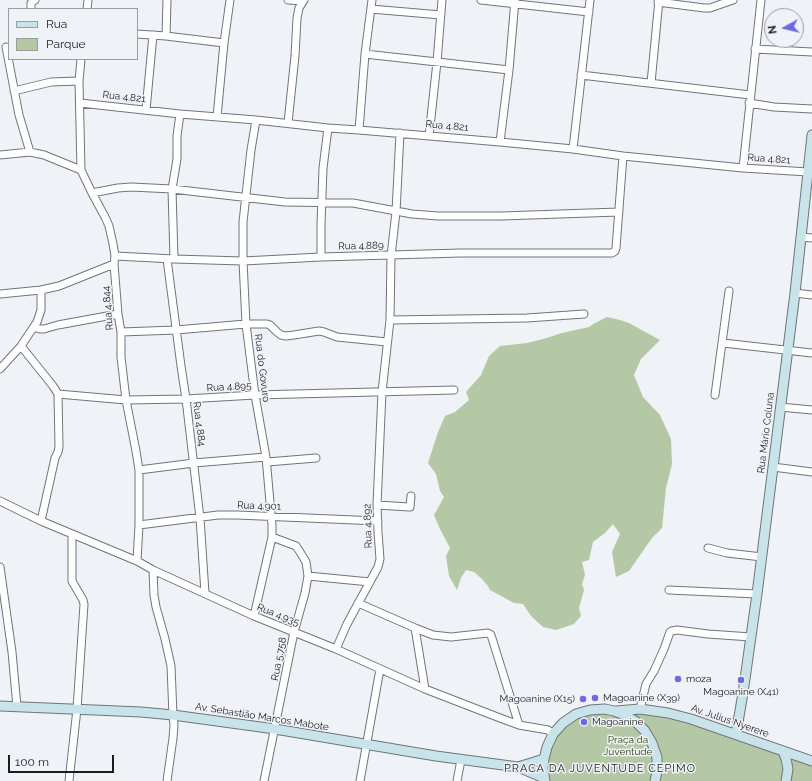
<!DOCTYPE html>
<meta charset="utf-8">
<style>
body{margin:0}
#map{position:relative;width:812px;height:781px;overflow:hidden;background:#eff2f7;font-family:Raleway,sans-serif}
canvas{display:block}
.legend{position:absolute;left:8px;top:8px;width:130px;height:52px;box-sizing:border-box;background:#eff2f7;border:1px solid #9a9ca0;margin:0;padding:5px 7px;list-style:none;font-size:12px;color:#1b1c1e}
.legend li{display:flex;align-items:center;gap:8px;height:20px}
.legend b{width:20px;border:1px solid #9a9ca0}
.north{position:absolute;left:764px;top:8px;width:40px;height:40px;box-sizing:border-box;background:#eff2f7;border:1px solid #9a9ca0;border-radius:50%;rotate:262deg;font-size:11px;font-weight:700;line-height:16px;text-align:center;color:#1b1c1e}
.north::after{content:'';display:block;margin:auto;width:14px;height:18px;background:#6f6ae4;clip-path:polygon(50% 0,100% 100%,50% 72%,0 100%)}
.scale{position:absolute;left:8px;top:755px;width:106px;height:18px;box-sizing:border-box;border:2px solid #1b1c1e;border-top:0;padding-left:5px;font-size:12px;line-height:14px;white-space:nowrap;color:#1b1c1e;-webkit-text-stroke:3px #eff2f7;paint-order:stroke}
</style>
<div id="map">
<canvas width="812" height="781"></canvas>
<ul class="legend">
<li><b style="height:5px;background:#c8e3e9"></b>Rua</li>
<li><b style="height:11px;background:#b5c8a5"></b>Parque</li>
</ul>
<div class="north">N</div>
<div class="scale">100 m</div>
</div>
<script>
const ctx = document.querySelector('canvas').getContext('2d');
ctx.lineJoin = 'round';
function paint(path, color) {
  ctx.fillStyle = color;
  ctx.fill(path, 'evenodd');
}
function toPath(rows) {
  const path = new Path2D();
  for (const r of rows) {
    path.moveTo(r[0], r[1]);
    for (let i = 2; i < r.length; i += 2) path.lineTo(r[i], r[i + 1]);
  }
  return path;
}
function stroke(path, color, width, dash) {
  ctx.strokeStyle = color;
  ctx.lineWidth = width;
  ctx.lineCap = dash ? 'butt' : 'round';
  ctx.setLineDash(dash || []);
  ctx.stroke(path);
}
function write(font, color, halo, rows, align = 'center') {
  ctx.font = font + ' Raleway,sans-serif';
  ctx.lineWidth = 3;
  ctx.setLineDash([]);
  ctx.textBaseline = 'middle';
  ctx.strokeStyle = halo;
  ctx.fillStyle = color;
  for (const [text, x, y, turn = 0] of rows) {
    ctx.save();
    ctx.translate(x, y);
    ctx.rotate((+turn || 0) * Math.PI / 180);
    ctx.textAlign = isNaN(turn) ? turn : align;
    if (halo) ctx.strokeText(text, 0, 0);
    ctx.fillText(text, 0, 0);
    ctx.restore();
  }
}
const green = toPath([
 [607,317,620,320,629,323,660,340,641,359,634,375,643,397,660,415,671,439,672,464,666,488,662,528,652,538,629,571,616,577,612,552,620,534,613,524,605,533,593,542,589,560,582,562,585,575,582,584,584,590,579,608,581,616,574,624,556,630,543,627,531,616,523,604,514,603,490,590,488,586,482,579,474,572,466,570,461,578,457,590,449,576,446,556,450,548,440,529,434,515,444,497,440,491,436,474,428,463,438,432,445,416,455,412,469,400,466,392,481,375,489,356,500,346,527,343,543,339,562,333,589,327,595,323],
 [654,711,812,766,812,781,545,781,547,747,576,714]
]);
const street = toPath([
 [288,0,303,1],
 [481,0,589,12],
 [658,2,704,8,710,8,733,0],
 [31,9,31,3,35,0],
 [87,9,88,0],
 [371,9,441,15],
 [137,34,166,36,224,43],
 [166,36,167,0],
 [6,47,19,115,30,152],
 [755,49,812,52],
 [365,54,509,70],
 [81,59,79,81,81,170,92,193,105,217,109,226,113,244,115,256,114,264,118,314,121,332,121,357,126,400,136,451,139,470,139,525,137,561],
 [581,75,750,95],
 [651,83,659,0],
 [14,91,51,82,79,81],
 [80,103,180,114,256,120,328,128,359,130,500,142,573,149,623,156,743,168,808,172],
 [749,103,774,107,812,109],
 [146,110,153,35],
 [217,117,224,43,230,0],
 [288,123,295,56,297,18,299,8,304,0],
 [359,130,365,54,372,0],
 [429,136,437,62,442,0],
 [500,142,509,70,515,0],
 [573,149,590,0],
 [0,155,30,152,44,155,81,170],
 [743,168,761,0],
 [92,193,118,188,131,187,172,189,285,202,353,203,412,214,438,216,501,216,619,212],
 [801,237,812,238],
 [115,256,174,259,243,261,321,257,460,253,612,253,615,251,616,248,623,156],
 [321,257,321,224,323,168,328,128],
 [167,259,181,366,186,399,200,518,205,593],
 [174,259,172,189,177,159,177,136,180,114],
 [795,293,812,295],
 [0,294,41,290,59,286,114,264],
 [390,320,527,318,584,314],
 [34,327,40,329,44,329,58,325,118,314],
 [121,332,176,330,246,324,267,324,270,325,277,332,281,335,286,336,294,335,319,331,324,332,337,337,387,342],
 [723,343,812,353],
 [21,346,53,386,58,394,126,400,186,399,255,395,454,390],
 [0,369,21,346,37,322,41,310,41,290],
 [715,395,729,291],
 [780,407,812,410],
 [267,462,316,458],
 [773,467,812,472],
 [139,470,194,463,266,457],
 [0,501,41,521,137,561,153,570,254,616,336,649,425,689,500,718,519,725,548,730,553,734],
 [377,505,409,507,410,507,411,496],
 [41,521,55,458,58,452,59,447,58,394],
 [139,525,218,515,237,515,378,521],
 [708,548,727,553,762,557],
 [0,567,12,652,17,707],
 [153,570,154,595,156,607,165,639,171,666,173,715,174,725,173,738,167,781],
 [308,576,370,582],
 [669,590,757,594],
 [358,603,415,628,433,635,451,637,488,633,491,635,519,725],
 [254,616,272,537,272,525,266,457,255,395,246,324,243,261,243,222,251,150,256,120],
 [415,628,425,689],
 [336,649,347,624,378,567,380,559,378,532,377,505,382,392,390,320,391,256,396,212,400,133],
 [640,709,646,684,654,671,664,649,670,632,672,631,677,630,708,634,751,637],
 [69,781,77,709,84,604,83,600,72,581,72,534],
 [264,781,294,632,305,593,308,576,306,562,300,552,296,546,272,537],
 [360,781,380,669],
 [457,781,461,760]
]);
const secondary = toPath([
 [0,706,141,712,173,715,275,729,436,756,518,767,544,778],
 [616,711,640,709,668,713,691,719,812,761],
 [736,734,743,693,757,594,795,293,812,135],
 [783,751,786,759,788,769,786,781],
 [518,767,544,759],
 [545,781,543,768,544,759,547,747,553,734,563,723,576,714,590,710,605,709,614,711,625,715,635,721,645,731,652,743,657,757,657,772,655,781]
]);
const markers = [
 [678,679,4,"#6f6ae4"],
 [741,680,4,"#6f6ae4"],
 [595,698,4,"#6f6ae4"],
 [583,699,4,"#6f6ae4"],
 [584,722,4,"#6f6ae4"]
];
const streetNames = [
 ["Rua 4.821",124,97,6],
 ["Rua 4.821",447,126,5],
 ["Rua 4.821",769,159,4],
 ["Rua 4.889",361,246,-1],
 ["Rua 4.844",108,308,-95],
 ["Rua do Govuro",262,368,83],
 ["Rua 4.895",229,387,-3],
 ["Rua 4.884",199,424,83],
 ["Rua Mário Coluna",766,433,-83],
 ["Rua 4.901",259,506,2],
 ["Rua 4.892",368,526,-92],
 ["Rua 4.935",278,615,22],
 ["Rua 5.758",279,659,-79],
 ["Av. Sebastião Marcos Mabote",262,717,9],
 ["Av. Julius Nyerere",730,721,19]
];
const poiNames = [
 ["moza",686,679],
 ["Magoanine (X41)",741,692,"center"],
 ["Magoanine (X39)",603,698],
 ["Magoanine (X15)",575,699,"right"],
 ["Magoanine",592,722]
];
const parkNames = [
 ["Praça da",628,740],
 ["Juventude",628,752]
];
const neighbourhoodNames = [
 ["PRACA DA JUVENTUDE CEPIMO",600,769]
];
paint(green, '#b5c8a5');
stroke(street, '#717478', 9);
stroke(secondary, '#717478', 11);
stroke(street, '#fff', 7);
stroke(secondary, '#c8e3e9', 9);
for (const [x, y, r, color] of markers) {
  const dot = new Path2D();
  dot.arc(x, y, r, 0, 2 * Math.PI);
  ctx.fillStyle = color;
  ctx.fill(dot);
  stroke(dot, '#eff2f7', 1.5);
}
write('10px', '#1b1c1e', '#eff2f7', streetNames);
write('10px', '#1b1c1e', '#eff2f7', poiNames, 'left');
write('10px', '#2b420c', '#eff2f7', parkNames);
ctx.letterSpacing = '1px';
write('11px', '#1b1c1e', '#eff2f7', neighbourhoodNames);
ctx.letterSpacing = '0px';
</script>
